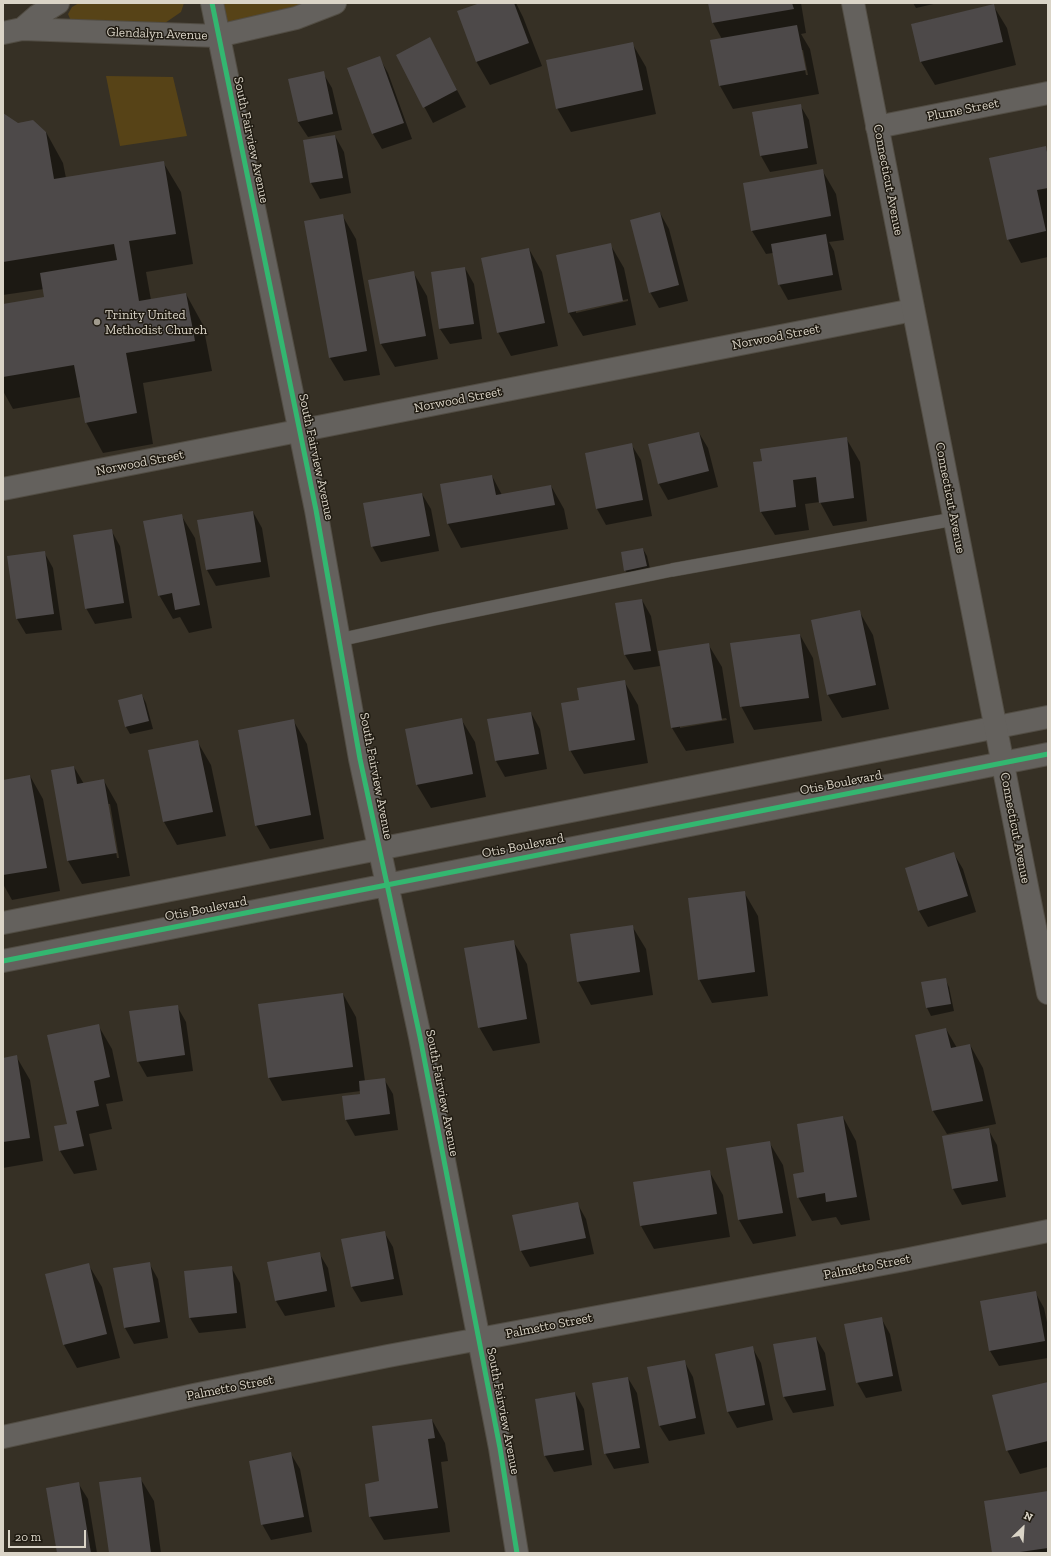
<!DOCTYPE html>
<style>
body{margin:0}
#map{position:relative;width:1051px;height:1556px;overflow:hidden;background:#363025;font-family:"Zilla Slab",serif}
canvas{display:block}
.frame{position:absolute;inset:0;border:4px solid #dad4c7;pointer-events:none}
.north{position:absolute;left:1003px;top:1508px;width:40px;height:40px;-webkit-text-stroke:3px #201b12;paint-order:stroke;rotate:25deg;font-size:11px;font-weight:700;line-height:16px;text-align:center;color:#dad4c7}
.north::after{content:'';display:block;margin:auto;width:14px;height:18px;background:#dad4c7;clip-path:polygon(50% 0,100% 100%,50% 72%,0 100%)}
.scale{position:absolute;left:8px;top:1530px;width:78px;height:18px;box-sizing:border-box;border:2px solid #dad4c7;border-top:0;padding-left:5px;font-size:12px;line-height:14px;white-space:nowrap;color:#dad4c7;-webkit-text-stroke:3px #201b12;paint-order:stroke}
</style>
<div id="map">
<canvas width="1051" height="1556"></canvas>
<div class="frame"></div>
<div class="north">N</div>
<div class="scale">20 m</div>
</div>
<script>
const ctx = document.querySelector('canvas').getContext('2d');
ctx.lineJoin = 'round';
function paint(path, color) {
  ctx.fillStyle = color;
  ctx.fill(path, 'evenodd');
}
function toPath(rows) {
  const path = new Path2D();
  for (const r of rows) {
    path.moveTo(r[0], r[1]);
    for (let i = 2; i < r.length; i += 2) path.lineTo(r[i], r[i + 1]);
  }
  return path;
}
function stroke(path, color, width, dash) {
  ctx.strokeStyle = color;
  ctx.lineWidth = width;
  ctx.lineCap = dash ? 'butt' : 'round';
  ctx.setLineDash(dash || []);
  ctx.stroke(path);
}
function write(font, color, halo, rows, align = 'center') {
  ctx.font = font + ' "Zilla Slab",serif';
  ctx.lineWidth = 3;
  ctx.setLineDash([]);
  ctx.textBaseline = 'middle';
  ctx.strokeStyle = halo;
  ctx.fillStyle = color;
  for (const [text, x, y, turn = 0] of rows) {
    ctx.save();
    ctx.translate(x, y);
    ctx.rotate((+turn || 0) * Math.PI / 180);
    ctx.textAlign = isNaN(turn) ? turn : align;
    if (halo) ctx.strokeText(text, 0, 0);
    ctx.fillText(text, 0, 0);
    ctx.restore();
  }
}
const green = toPath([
 [79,3,184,3,181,12,165,23,71,21,68,14,72,7],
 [212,3,335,3,218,36],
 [106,76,173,77,187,136,120,146]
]);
const shadow = toPath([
 [483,3,516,3,523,17,542,66,490,85,476,61],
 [709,3,801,3,806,33,801,34,810,49,819,94,733,109,720,86,722,39,713,23],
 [801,50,803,50,808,75,806,75],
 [913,3,938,3,916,8],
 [993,5,1007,28,1016,65,935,85,921,62,912,24],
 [430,39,466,107,433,123,397,56],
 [632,43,646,67,656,114,571,132,557,108],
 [379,57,388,73,412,139,382,149,373,134],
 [323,73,332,88,342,130,308,137,298,122],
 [800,105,809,120,817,164,770,172,761,156,753,113],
 [3,115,18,124,46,132,63,163,66,178,163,162,181,192,193,264,146,272,151,300,186,294,203,325,212,371,143,383,153,444,103,453,86,422,81,397,13,409,3,391,3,305,45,298,44,289,3,295],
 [335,136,344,152,351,193,320,199,311,183,304,141],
 [1045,147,1048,152,1048,257,1021,263,1008,239],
 [822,170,836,194,844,240,829,242,834,251,842,290,788,300,779,284,773,253,766,254,752,231],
 [660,213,669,229,688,301,659,308,650,292],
 [342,215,356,239,380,375,344,381,330,358,305,222],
 [610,244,624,268,636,325,583,336,569,313,557,256],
 [628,299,628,301,576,313,576,311],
 [529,249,542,272,558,346,511,356,498,332],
 [465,268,474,284,482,339,450,344,440,329],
 [413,272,427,296,438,359,395,367,381,344],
 [699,433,708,448,718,487,668,500,659,484,649,445],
 [846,438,860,462,867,521,833,526,820,502,805,504,809,530,775,535,761,512,754,463],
 [631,444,641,460,652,516,606,525,597,509,586,453],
 [492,476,502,495,551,486,564,509,568,529,461,548,448,524,441,485],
 [422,494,431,509,439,551,381,562,372,546],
 [253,512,262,528,270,577,216,586,207,570,198,521],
 [181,515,195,538,212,628,189,633,180,617,173,619,159,595],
 [111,530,120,546,132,618,95,624,86,608],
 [643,549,647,556,651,573,630,578,625,570],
 [44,552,53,568,62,630,26,634,17,619],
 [642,600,651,616,660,666,634,670,625,655],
 [859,611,873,635,889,709,842,718,828,695,812,621],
 [800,635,813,658,822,721,754,730,741,706],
 [708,644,722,667,734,743,686,751,672,728],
 [726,718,727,720,680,728,680,725],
 [624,681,638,705,648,763,584,774,570,750],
 [142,695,146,703,153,729,130,734,126,727],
 [531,713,540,729,547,769,505,777,496,761],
 [461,719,475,742,486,797,431,808,417,785,406,730],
 [293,720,307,744,324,839,270,849,256,825],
 [197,741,211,765,226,836,177,845,164,822,149,751],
 [74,767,84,784,104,781,117,804,130,876,82,884,68,861,52,771],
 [108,804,110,804,119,858,117,858],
 [30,776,43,799,60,891,12,900,3,884,3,781],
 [954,854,963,869,976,912,928,927,919,911,906,868],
 [744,892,758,916,768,996,712,1003,699,979],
 [632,926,646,949,653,995,591,1005,578,981],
 [513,941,527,964,540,1043,493,1051,479,1027],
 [945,979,949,987,954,1011,931,1016,927,1008,922,983],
 [343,994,356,1017,365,1081,384,1079,393,1094,398,1130,355,1136,346,1120,343,1097,361,1094,361,1091,282,1101,269,1078],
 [177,1006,186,1022,193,1071,147,1077,138,1061],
 [98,1025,112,1049,123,1101,106,1104,112,1129,89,1134,97,1170,74,1174,60,1151],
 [946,1029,957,1048,970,1045,983,1068,996,1124,947,1134,933,1111,916,1036],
 [16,1056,30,1080,43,1161,3,1168,3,1059],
 [843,1117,856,1141,870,1220,841,1225,836,1217,812,1221,798,1197,806,1173],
 [988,1129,997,1145,1006,1197,962,1205,953,1189,944,1137],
 [769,1142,783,1165,796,1236,753,1244,739,1220,727,1149],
 [709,1171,723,1195,730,1237,654,1249,641,1226],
 [577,1203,586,1219,594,1254,530,1267,521,1251,513,1216],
 [384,1232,393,1247,403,1295,361,1302,352,1287],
 [319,1253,328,1268,335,1307,285,1316,276,1301],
 [149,1263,158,1279,168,1338,134,1344,125,1328],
 [88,1264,102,1287,120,1358,77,1368,64,1345],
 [231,1267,240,1283,246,1328,199,1333,190,1318],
 [1035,1292,1044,1308,1048,1327,1048,1358,999,1366,990,1351],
 [881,1318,890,1334,902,1391,866,1398,857,1382],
 [816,1338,825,1353,834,1406,793,1413,784,1397],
 [752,1347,761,1363,773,1420,737,1428,728,1412,716,1355],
 [684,1361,693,1377,705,1434,669,1441,659,1425],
 [628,1378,637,1393,649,1463,614,1469,605,1453],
 [1048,1383,1048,1467,1020,1474,1007,1450],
 [575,1393,584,1409,592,1465,554,1472,545,1456,536,1399],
 [432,1420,445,1443,448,1461,441,1462,450,1532,384,1540,370,1517,366,1485,380,1482],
 [291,1454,300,1469,312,1532,271,1540,262,1524],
 [140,1478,154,1501,161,1553,110,1553],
 [78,1483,88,1499,97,1553,58,1553],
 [1048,1492,1048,1553,993,1553]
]);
const building = toPath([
 [480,3,514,3,529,43,476,62,457,11],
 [708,3,792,3,794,9,712,23],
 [994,4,1003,42,920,62,911,24],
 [797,25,806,70,719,86,710,40],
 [430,37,457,90,423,108,396,55],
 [633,42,643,90,556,109,546,60],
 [380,56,404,123,372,134,347,68],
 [324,71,333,114,298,122,288,79],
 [801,104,808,148,760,156,752,112],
 [3,113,18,123,33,120,46,132,54,179,164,161,176,234,129,241,139,301,186,293,195,341,126,353,137,413,85,423,74,365,3,377,3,304,44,297,40,273,117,260,114,244,3,262],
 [335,135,343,178,310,183,303,140],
 [1046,146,1048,158,1048,188,1037,190,1046,231,1007,240,989,158],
 [823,169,831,216,751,231,743,183],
 [660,212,679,285,649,293,630,220],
 [343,214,367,351,329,358,304,221],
 [826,234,833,275,778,285,771,244],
 [611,243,623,301,568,313,556,255],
 [529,248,545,323,497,333,481,258],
 [465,267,474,324,439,329,431,272],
 [414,271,426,336,380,344,368,280],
 [699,432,709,471,658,484,648,444],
 [847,437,854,498,819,503,816,477,793,480,796,507,760,512,753,462,762,461,760,449],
 [632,443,643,500,596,509,585,453],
 [492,475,496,495,551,485,555,505,447,524,440,484],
 [422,493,430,536,371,547,363,503],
 [253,511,261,562,206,570,197,520],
 [182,514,200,605,175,610,172,593,158,596,143,521],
 [112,529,124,603,85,609,73,535],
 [643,548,647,566,624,571,621,552],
 [45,551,54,614,16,619,7,556],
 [642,599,651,651,624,655,615,603],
 [860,610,876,685,827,695,811,620],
 [800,634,809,698,740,707,730,643],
 [709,643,722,720,671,728,658,651],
 [625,680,635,740,569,751,561,703,579,700,577,688],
 [142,694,149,721,125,727,118,700],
 [531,712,539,754,495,761,487,719],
 [462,718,473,774,416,785,405,729],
 [294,719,311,815,255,826,238,730],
 [198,740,213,812,163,822,148,750],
 [74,766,77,784,104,779,117,853,67,861,51,770],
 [30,775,47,868,3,875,3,780],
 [954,852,968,896,918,911,905,868],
 [745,891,755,972,698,980,688,898],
 [633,925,640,972,577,982,570,934],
 [514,940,527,1019,478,1028,464,948],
 [946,978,951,1004,926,1008,921,982],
 [343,993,353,1067,268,1078,258,1004],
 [178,1005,185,1055,137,1062,129,1011],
 [99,1024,110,1077,94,1081,99,1106,76,1111,84,1146,59,1151,54,1126,67,1124,47,1035],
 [946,1028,951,1048,970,1044,983,1101,932,1111,915,1035],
 [17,1055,30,1138,3,1142,3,1058],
 [385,1078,390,1114,345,1120,342,1096,360,1094,359,1081],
 [843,1116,857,1197,826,1202,825,1193,797,1198,793,1174,804,1172,797,1124],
 [989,1128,998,1181,952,1189,942,1136],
 [770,1141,783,1213,738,1220,726,1148],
 [710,1170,717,1214,640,1226,633,1182],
 [578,1202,586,1238,520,1251,512,1215],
 [385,1231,394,1279,351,1287,341,1239],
 [320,1252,327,1291,275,1301,267,1262],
 [150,1262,160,1322,124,1328,113,1268],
 [89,1263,107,1334,63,1345,45,1274],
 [232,1266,237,1313,189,1318,184,1271],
 [1036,1291,1045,1341,989,1351,980,1301],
 [882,1317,893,1376,856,1383,844,1324],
 [816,1337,826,1390,783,1397,773,1344],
 [753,1346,765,1405,727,1412,715,1354],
 [685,1360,696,1418,659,1426,647,1367],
 [628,1377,640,1448,604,1454,592,1383],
 [1048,1382,1048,1441,1006,1451,992,1395],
 [575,1392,584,1450,544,1456,535,1399],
 [432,1419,435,1438,428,1439,438,1508,369,1517,365,1484,379,1481,372,1426],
 [291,1452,304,1517,261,1525,249,1461],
 [141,1477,151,1553,109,1553,99,1482],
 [79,1482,91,1553,57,1553,46,1488],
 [1048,1491,1048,1548,1013,1553,992,1553,984,1501]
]);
const service = toPath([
 [339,640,434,619,672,570,954,519]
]);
const minor = toPath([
 [212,3,316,510,360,759,420,1037,500,1448,517,1553],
 [22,29,37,16,58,3],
 [3,33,22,29,218,36,296,18,335,3],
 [877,127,1048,93],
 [3,489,913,310],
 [3,923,1048,717],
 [3,961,1048,754],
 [3,1437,194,1395,388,1356,904,1260,1048,1231]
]);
const tertiary = toPath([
 [853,3,1048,993]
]);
const cycleway = toPath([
 [212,3,316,510,360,759,420,1037,500,1448,517,1553],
 [3,961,1048,754]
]);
const markers = [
 [97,322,4,"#a19b8e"]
];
const streetNames = [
 ["Glendalyn Avenue",157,34,2],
 ["Plume Street",963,110,-11],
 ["South Fairview Avenue",251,140,78],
 ["Connecticut Avenue",888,180,79],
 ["Norwood Street",776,337,-11],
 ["Norwood Street",458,400,-11],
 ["South Fairview Avenue",316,457,78],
 ["Norwood Street",140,463,-11],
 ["Connecticut Avenue",950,498,79],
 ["South Fairview Avenue",376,776,79],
 ["Otis Boulevard",841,783,-11],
 ["Connecticut Avenue",1015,828,79],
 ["Otis Boulevard",523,846,-11],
 ["Otis Boulevard",206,909,-11],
 ["South Fairview Avenue",442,1093,79],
 ["Palmetto Street",867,1267,-11],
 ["Palmetto Street",549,1326,-11],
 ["Palmetto Street",230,1388,-11],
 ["South Fairview Avenue",503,1411,79]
];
const poiNames = [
 ["Trinity United",105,315],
 ["Methodist Church",105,330]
];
paint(green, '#574317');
paint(shadow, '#0007');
paint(building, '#4d4949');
stroke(service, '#524d44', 14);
stroke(minor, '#524d44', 24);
stroke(tertiary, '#524d44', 24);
stroke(service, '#64615d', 13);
stroke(minor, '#64615d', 22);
stroke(tertiary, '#64615d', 22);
stroke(cycleway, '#33b770', 5);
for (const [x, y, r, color] of markers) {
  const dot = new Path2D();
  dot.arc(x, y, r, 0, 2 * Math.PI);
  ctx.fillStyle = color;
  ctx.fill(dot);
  stroke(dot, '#201b12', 1.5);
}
write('13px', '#dad4c7', '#201b12', streetNames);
write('13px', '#dad4c7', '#201b12', poiNames, 'left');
</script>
